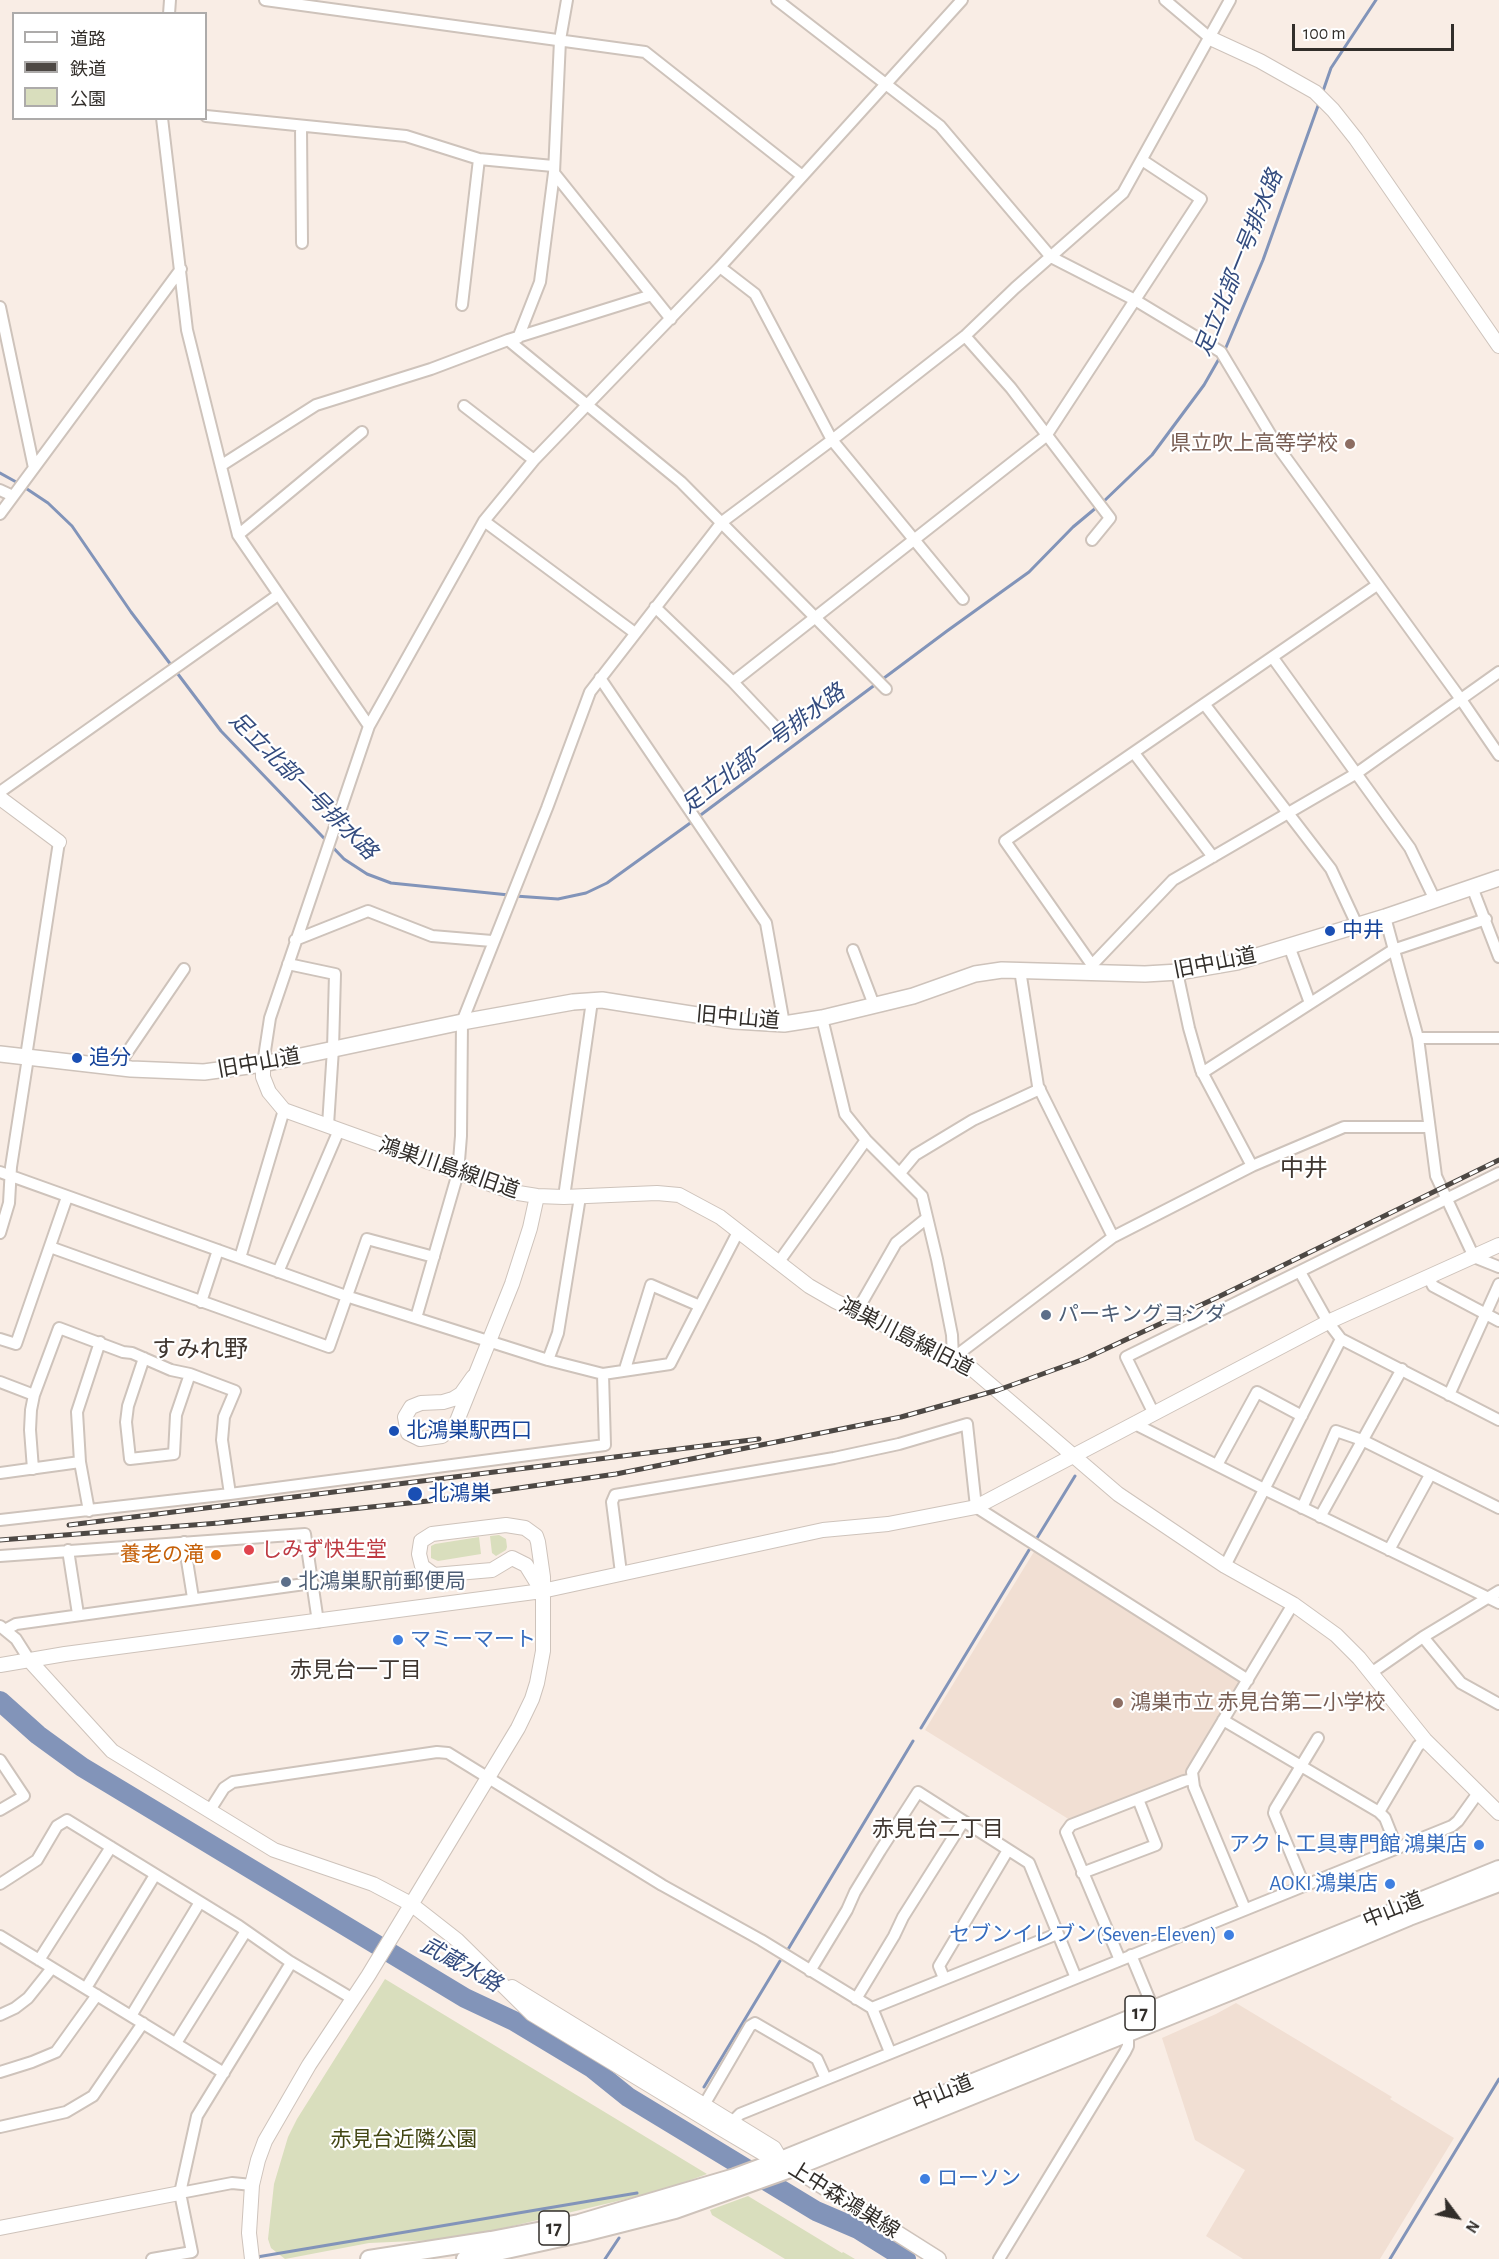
<!DOCTYPE html>
<meta charset="utf-8">
<style>
body{margin:0}
#map{position:relative;width:1499px;height:2259px;overflow:hidden;background:#f9ede5;font-family:"Alegreya Sans","Noto Sans JP",sans-serif}
canvas{display:block}
.legend{position:absolute;left:12px;top:12px;width:195px;height:108px;box-sizing:border-box;background:#fff;border:2px solid #adabaa;margin:0;padding:8px 10px;list-style:none;font-size:18px;color:#322e2a}
.legend li{display:flex;align-items:center;gap:12px;height:30px}
.legend b{width:30px;border:2px solid #adabaa}
.north{position:absolute;left:1427px;top:2187px;width:60px;height:60px;-webkit-text-stroke:4px #fff;paint-order:stroke;rotate:122deg;font-size:16px;font-weight:700;line-height:24px;text-align:center;color:#322e2a}
.north::after{content:'';display:block;margin:auto;width:21px;height:27px;background:#322e2a;clip-path:polygon(50% 0,100% 100%,50% 72%,0 100%)}
.scale{position:absolute;left:1292px;top:24px;width:162px;height:27px;box-sizing:border-box;border:3px solid #322e2a;border-top:0;padding-left:8px;font-size:18px;line-height:21px;white-space:nowrap;color:#322e2a;-webkit-text-stroke:4px #fff;paint-order:stroke}
</style>
<div id="map">
<canvas width="1499" height="2259"></canvas>
<ul class="legend">
<li><b style="height:8px;background:#fff"></b>道路</li>
<li><b style="height:8px;background:#4d4844"></b>鉄道</li>
<li><b style="height:16px;background:#d9debd"></b>公園</li>
</ul>
<div class="north">N</div>
<div class="scale">100 m</div>
</div>
<script>
const ctx = document.querySelector('canvas').getContext('2d');
ctx.lineJoin = 'round';
function paint(path, color) {
  ctx.fillStyle = color;
  ctx.fill(path, 'evenodd');
}
function toPath(rows) {
  const path = new Path2D();
  for (const r of rows) {
    path.moveTo(r[0], r[1]);
    for (let i = 2; i < r.length; i += 2) path.lineTo(r[i], r[i + 1]);
  }
  return path;
}
function stroke(path, color, width, dash) {
  ctx.strokeStyle = color;
  ctx.lineWidth = width;
  ctx.lineCap = dash ? 'butt' : 'round';
  ctx.setLineDash(dash || []);
  ctx.stroke(path);
}
function write(font, color, halo, rows, align = 'center') {
  ctx.font = font + ' "Alegreya Sans","Noto Sans JP",sans-serif';
  ctx.lineWidth = 4.5;
  ctx.setLineDash([]);
  ctx.textBaseline = 'middle';
  ctx.strokeStyle = halo;
  ctx.fillStyle = color;
  for (const [text, x, y, turn = 0] of rows) {
    ctx.save();
    ctx.translate(x, y);
    ctx.rotate((+turn || 0) * Math.PI / 180);
    ctx.textAlign = isNaN(turn) ? turn : align;
    if (halo) ctx.strokeText(text, 0, 0);
    ctx.fillText(text, 0, 0);
    ctx.restore();
  }
}
const built = toPath([
 [1035,1550,1238,1679,1239,1684,1185,1774,1070,1820,925,1730],
 [1236,2003,1392,2097,1390,2099,1454,2138,1380,2259,1243,2259,1206,2236,1245,2170,1195,2140,1162,2038,1216,2014]
]);
const green = toPath([
 [499,1535,506,1539,507,1547,506,1550,496,1556,492,1553,490,1536],
 [479,1537,481,1554,438,1561,431,1558,431,1546,435,1544],
 [385,1979,707,2174,660,2191,479,2234,437,2240,369,2243,285,2259,271,2248,268,2239,274,2184,288,2137,297,2119],
 [748,2196,842,2253,843,2252,855,2259,785,2259,712,2215,710,2210]
]);
const stream = toPath([
 [1322,94,1331,68,1376,0],
 [1224,352,1263,260,1319,103],
 [0,473,18,483],
 [24,487,48,503,72,526,131,612,221,731,344,859,367,874,391,883,509,895],
 [1102,503,1152,455,1204,385,1220,357],
 [698,817,947,631,1029,572,1073,527,1097,507],
 [515,896,558,899,586,893,607,883,693,821],
 [1037,1538,1075,1476],
 [921,1728,1029,1550],
 [787,1951,913,1741],
 [704,2087,780,1961],
 [257,2257,637,2193],
 [605,2259,619,2238],
 [1390,2259,1499,2079]
]);
const river = toPath([
 [0,1701,38,1735,82,1767,465,1998,514,2021,592,2068,628,2097,816,2211,858,2229,906,2259]
]);
const minor = toPath([
 [265,0,645,52,801,175],
 [567,0,560,40,554,173,671,319],
 [777,0,940,126,1051,257,1135,300,1221,352,1278,447,1460,698,1499,755],
 [1165,0,1210,38],
 [169,14,170,0],
 [206,116,406,136,479,159,553,166],
 [162,118,187,330,238,535,369,726],
 [301,127,302,243],
 [720,267,755,294,832,440,963,599],
 [462,305,479,159],
 [0,307,34,468],
 [965,336,1011,388,1110,518,1092,540],
 [518,338,540,282,554,173],
 [508,340,681,482,886,689],
 [464,406,534,460],
 [222,465,316,405,431,369,508,340,652,295],
 [0,490,13,496],
 [0,514,181,269],
 [484,521,635,633],
 [238,535,362,432],
 [655,607,733,682,783,735],
 [1273,658,1410,848,1435,900],
 [600,678,766,923,784,1024],
 [733,682,1046,436,1201,199,1142,160],
 [1205,705,1331,869,1357,925],
 [1134,753,1213,857],
 [0,792,278,595],
 [1472,887,1499,957],
 [1385,917,1418,1038,1436,1176,1474,1257,1499,1267],
 [295,940,368,911,432,936,492,941],
 [1289,946,1310,1003],
 [853,950,874,1005],
 [288,964,335,974,333,1049,328,1125],
 [1092,965,1005,841,1377,585],
 [1020,970,1038,1086,1113,1237],
 [1092,970,1092,965,1173,880,1357,773,1499,672],
 [1177,972,1189,1028,1201,1070,1252,1166],
 [822,1018,845,1114,866,1140,922,1196,937,1259,952,1335,953,1358],
 [1418,1038,1499,1038],
 [263,1064,270,1018,369,726,484,521,534,460,720,267,962,0],
 [119,1067,122,1060,184,969],
 [1202,1073,1393,950,1486,919],
 [0,1172,346,1296,548,1360,603,1374,670,1364,738,1232],
 [900,1173,915,1155,973,1120,1040,1089],
 [564,1197,592,1001],
 [0,1233,9,1203,11,1167,27,1064,27,1050,59,842],
 [50,1247,329,1347,367,1239,434,1257],
 [240,1258,284,1110],
 [778,1263,866,1140],
 [278,1272,339,1130],
 [1300,1272,1328,1322,1341,1339,1499,1420],
 [1429,1278,1433,1286,1499,1321],
 [201,1302,218,1250],
 [857,1311,896,1243,927,1218],
 [416,1318,458,1173,461,1136,462,1022,547,808,590,692,722,522,832,440,965,336,1015,288,1123,193,1230,0],
 [0,1339,16,1344,67,1197],
 [144,1358,128,1406,126,1422,130,1459,174,1454,176,1415,190,1374],
 [953,1358,1113,1237,1252,1166,1344,1127,1429,1127],
 [548,1360,558,1333,580,1197],
 [625,1369,651,1285,700,1306],
 [0,1382,34,1395],
 [1449,1395,1499,1284],
 [1154,1414,1126,1357,1499,1173],
 [1135,1424,1264,1489,1499,1603],
 [1217,1465,1257,1392,1302,1416],
 [33,1469,30,1430,31,1410,34,1395,59,1328,123,1352,132,1353,171,1370,190,1374,235,1391,224,1417,222,1440,230,1494],
 [0,1473,80,1462],
 [1302,1508,1336,1431,1362,1440,1499,1508],
 [89,1511,80,1462,77,1412,100,1342],
 [1320,1517,1402,1369],
 [0,1520,230,1494,605,1445,603,1374],
 [184,1542,193,1598],
 [68,1550,78,1614],
 [1389,1550,1430,1475],
 [0,1556,305,1534,318,1622],
 [1225,1566,1341,1339],
 [621,1573,612,1502,615,1495,834,1458,899,1444,967,1424,976,1507,1248,1680],
 [0,1626,16,1639,30,1661],
 [5,1630,16,1624,312,1583],
 [1423,1637,1461,1683,1499,1704],
 [1371,1673,1423,1637,1499,1591],
 [1223,1720,1379,1812,1385,1818,1397,1848],
 [0,1760,24,1796,0,1810],
 [210,1810,224,1788,233,1782,437,1752,448,1753,662,1885,761,1940,872,2008,890,2052],
 [1379,1812,1418,1746,1425,1740],
 [1082,1873,1156,1845,1138,1799],
 [0,1884,37,1860,57,1826,67,1820,239,1926,289,1961,353,1999],
 [1304,1885,1274,1813,1275,1809,1318,1738],
 [1245,1909,1194,1787,1192,1772,1293,1604],
 [0,1936,224,2073],
 [1131,1955,1153,2008],
 [39,1960,111,1847],
 [1120,1960,1066,1832,1071,1825,1184,1781,1192,1779],
 [810,1971,847,1910,855,1892,880,1851,918,1792,1029,1863,1076,1978],
 [944,1978,939,1966,1008,1850],
 [86,1988,155,1875],
 [856,1999,894,1936,903,1917,963,1822],
 [872,2008,1057,1934],
 [0,2015,15,2008,28,1998,52,1968],
 [131,2016,200,1902],
 [176,2043,246,1931],
 [0,2072,32,2062,56,2052,97,1995],
 [704,2105,750,2026,755,2023,817,2059,826,2079],
 [728,2126,740,2114,1452,1826,1458,1821,1478,1793],
 [0,2127,66,2112,93,2096,143,2023],
 [180,2193,232,2183,252,2185],
 [152,2259,192,2252,180,2193,197,2116,291,1963],
 [999,2259,1125,2052,1128,2046,1128,2033]
]);
const tertiary = toPath([
 [1210,38,1260,61,1315,92,1333,110,1356,139,1499,346],
 [0,798,59,842],
 [263,1064,263,1077,269,1092,284,1110,512,1192,537,1196,564,1197,657,1193,679,1195,720,1217,809,1286,835,1301,971,1368,1118,1494,1225,1566,1293,1604,1336,1635,1359,1658,1425,1740,1499,1813],
 [473,1377,461,1394,453,1399,443,1402,421,1403,411,1407,405,1417,408,1433,420,1439,442,1436,455,1426,512,1284,530,1228,537,1196],
 [30,1661,112,1751,274,1850,373,1884,411,1904,457,1940,532,2014,725,2131,764,2154,781,2160],
 [0,1665,65,1654,542,1591,823,1530,888,1524,976,1507,1328,1322,1499,1245],
 [512,1987,774,2148,781,2160],
 [0,2228,180,2193],
 [252,2259,249,2233,252,2185,258,2160,265,2141,309,2065,368,1976,518,1728,532,1699,537,1683,543,1651,543,1577,538,1542,536,1536,525,1528,506,1525,432,1534,421,1541,419,1554,422,1566,434,1575,492,1570,512,1558,526,1565,542,1591]
]);
const secondary = toPath([
 [0,1054,131,1069,204,1072,263,1064,462,1022,573,1002,602,1000,735,1021,784,1024,822,1018,913,996,975,974,1002,970,1145,974,1179,972,1237,962,1385,917,1499,878],
 [786,2163,938,2259]
]);
const trunk = toPath([
 [369,2259,491,2240,579,2223,735,2177,781,2160,1499,1869],
 [465,2259,584,2233,675,2210,793,2168,1232,1991,1409,1917,1499,1883]
]);
const rail = toPath([
 [69,1525,759,1439],
 [0,1540,219,1523,428,1501,616,1474,901,1417,998,1390,1084,1359,1216,1298,1499,1160]
]);
const markers = [
 [1350,444,6,"#8d6e63"],
 [1330,931,6,"#1a4fb4"],
 [77,1058,6,"#1a4fb4"],
 [1046,1315,6,"#5c6f8a"],
 [394,1431,6,"#1a4fb4"],
 [415,1494,8,"#1a4fb4"],
 [249,1550,6,"#e0444e"],
 [216,1555,6,"#e8710a"],
 [286,1582,6,"#5c6f8a"],
 [398,1640,6,"#3f7fe0"],
 [1118,1703,6,"#8d6e63"],
 [1479,1845,6,"#3f7fe0"],
 [1390,1884,6,"#3f7fe0"],
 [1229,1935,6,"#3f7fe0"],
 [925,2179,6,"#3f7fe0"]
];
const shields = [
 [1140,2013,30],
 [554,2228,30]
];
const shieldNames = [
 ["17",1140,2013],
 ["17",554,2228]
];
const educationNames = [
 ["県立吹上高等学校",1338,444],
 ["鴻巣市立 赤見台第二小学校",1130,1703,"left"]
];
const transitNames = [
 ["中井",1342,931],
 ["追分",89,1058],
 ["北鴻巣駅西口",406,1431],
 ["北鴻巣",428,1494]
];
const streetNames = [
 ["旧中山道",1215,963,-11],
 ["旧中山道",738,1018,5],
 ["旧中山道",259,1063,-10],
 ["鴻巣川島線旧道",449,1168,19],
 ["鴻巣川島線旧道",906,1337,27],
 ["中山道",1393,1910,-22],
 ["中山道",943,2093,-22],
 ["上中森鴻巣線",844,2200,32]
];
const serviceNames = [
 ["パーキングヨシダ",1058,1315],
 ["北鴻巣駅前郵便局",298,1582]
];
const healthNames = [
 ["しみず快生堂",261,1550]
];
const foodNames = [
 ["養老の滝",204,1555]
];
const shopNames = [
 ["マミーマート",410,1640,"left"],
 ["アクト 工具専門館 鴻巣店",1467,1845],
 ["AOKI 鴻巣店",1378,1884],
 ["セブンイレブン(Seven-Eleven)",1217,1935],
 ["ローソン",937,2179,"left"]
];
const parkNames = [
 ["赤見台近隣公園",404,2140]
];
const waterNames = [
 ["足立北部一号排水路",1239,263,-68],
 ["足立北部一号排水路",763,749,-37],
 ["足立北部一号排水路",303,786,45],
 ["武蔵水路",461,1965,29]
];
const neighbourhoodNames = [
 ["赤見台一丁目",356,1670],
 ["赤見台二丁目",938,1829]
];
const quarterNames = [
 ["中井",1304,1169],
 ["すみれ野",200,1350]
];
paint(built, '#f1dfd3');
paint(green, '#d9debd');
stroke(stream, '#8294b9', 3);
stroke(river, '#8294b9', 20);
stroke(minor, '#cec3bb', 14);
stroke(tertiary, '#cec3bb', 16);
stroke(secondary, '#cec3bb', 18);
stroke(trunk, '#cec3bb', 20);
stroke(minor, '#fff', 10);
stroke(tertiary, '#fff', 14);
stroke(secondary, '#fff', 15);
stroke(trunk, '#fff', 16);
stroke(rail, '#4d4844', 5);
stroke(rail, '#fff', 3, [9]);
for (const [x, y, r, color] of markers) {
  const dot = new Path2D();
  dot.arc(x, y, r, 0, 2 * Math.PI);
  ctx.fillStyle = color;
  ctx.fill(dot);
  stroke(dot, '#fff', 2);
}
for (const [x, y, w] of shields) {
  const box = new Path2D();
  box.roundRect(x - w / 2, y - 17, w, 34, 4.5);
  ctx.fillStyle = '#fff';
  ctx.fill(box);
  stroke(box, '#322e2a', 1.5);
}
write('bold 20px', '#322e2a', null, shieldNames);
write('21px', '#785e54', '#fff', educationNames, 'right');
write('21px', '#164399', '#fff', transitNames, 'left');
write('21px', '#322e2a', '#fff', streetNames);
write('21px', '#4e5e75', '#fff', serviceNames, 'left');
write('21px', '#be3a42', '#fff', healthNames, 'left');
write('21px', '#c56008', '#fff', foodNames, 'right');
write('21px', '#366cbe', '#fff', shopNames, 'right');
write('21px', '#444815', '#fff', parkNames);
write('italic 22px', '#334b7e', '#fff', waterNames);
write('22px', '#3f3630', '#fff', neighbourhoodNames);
write('24px', '#3f3630', '#fff', quarterNames);
</script>
